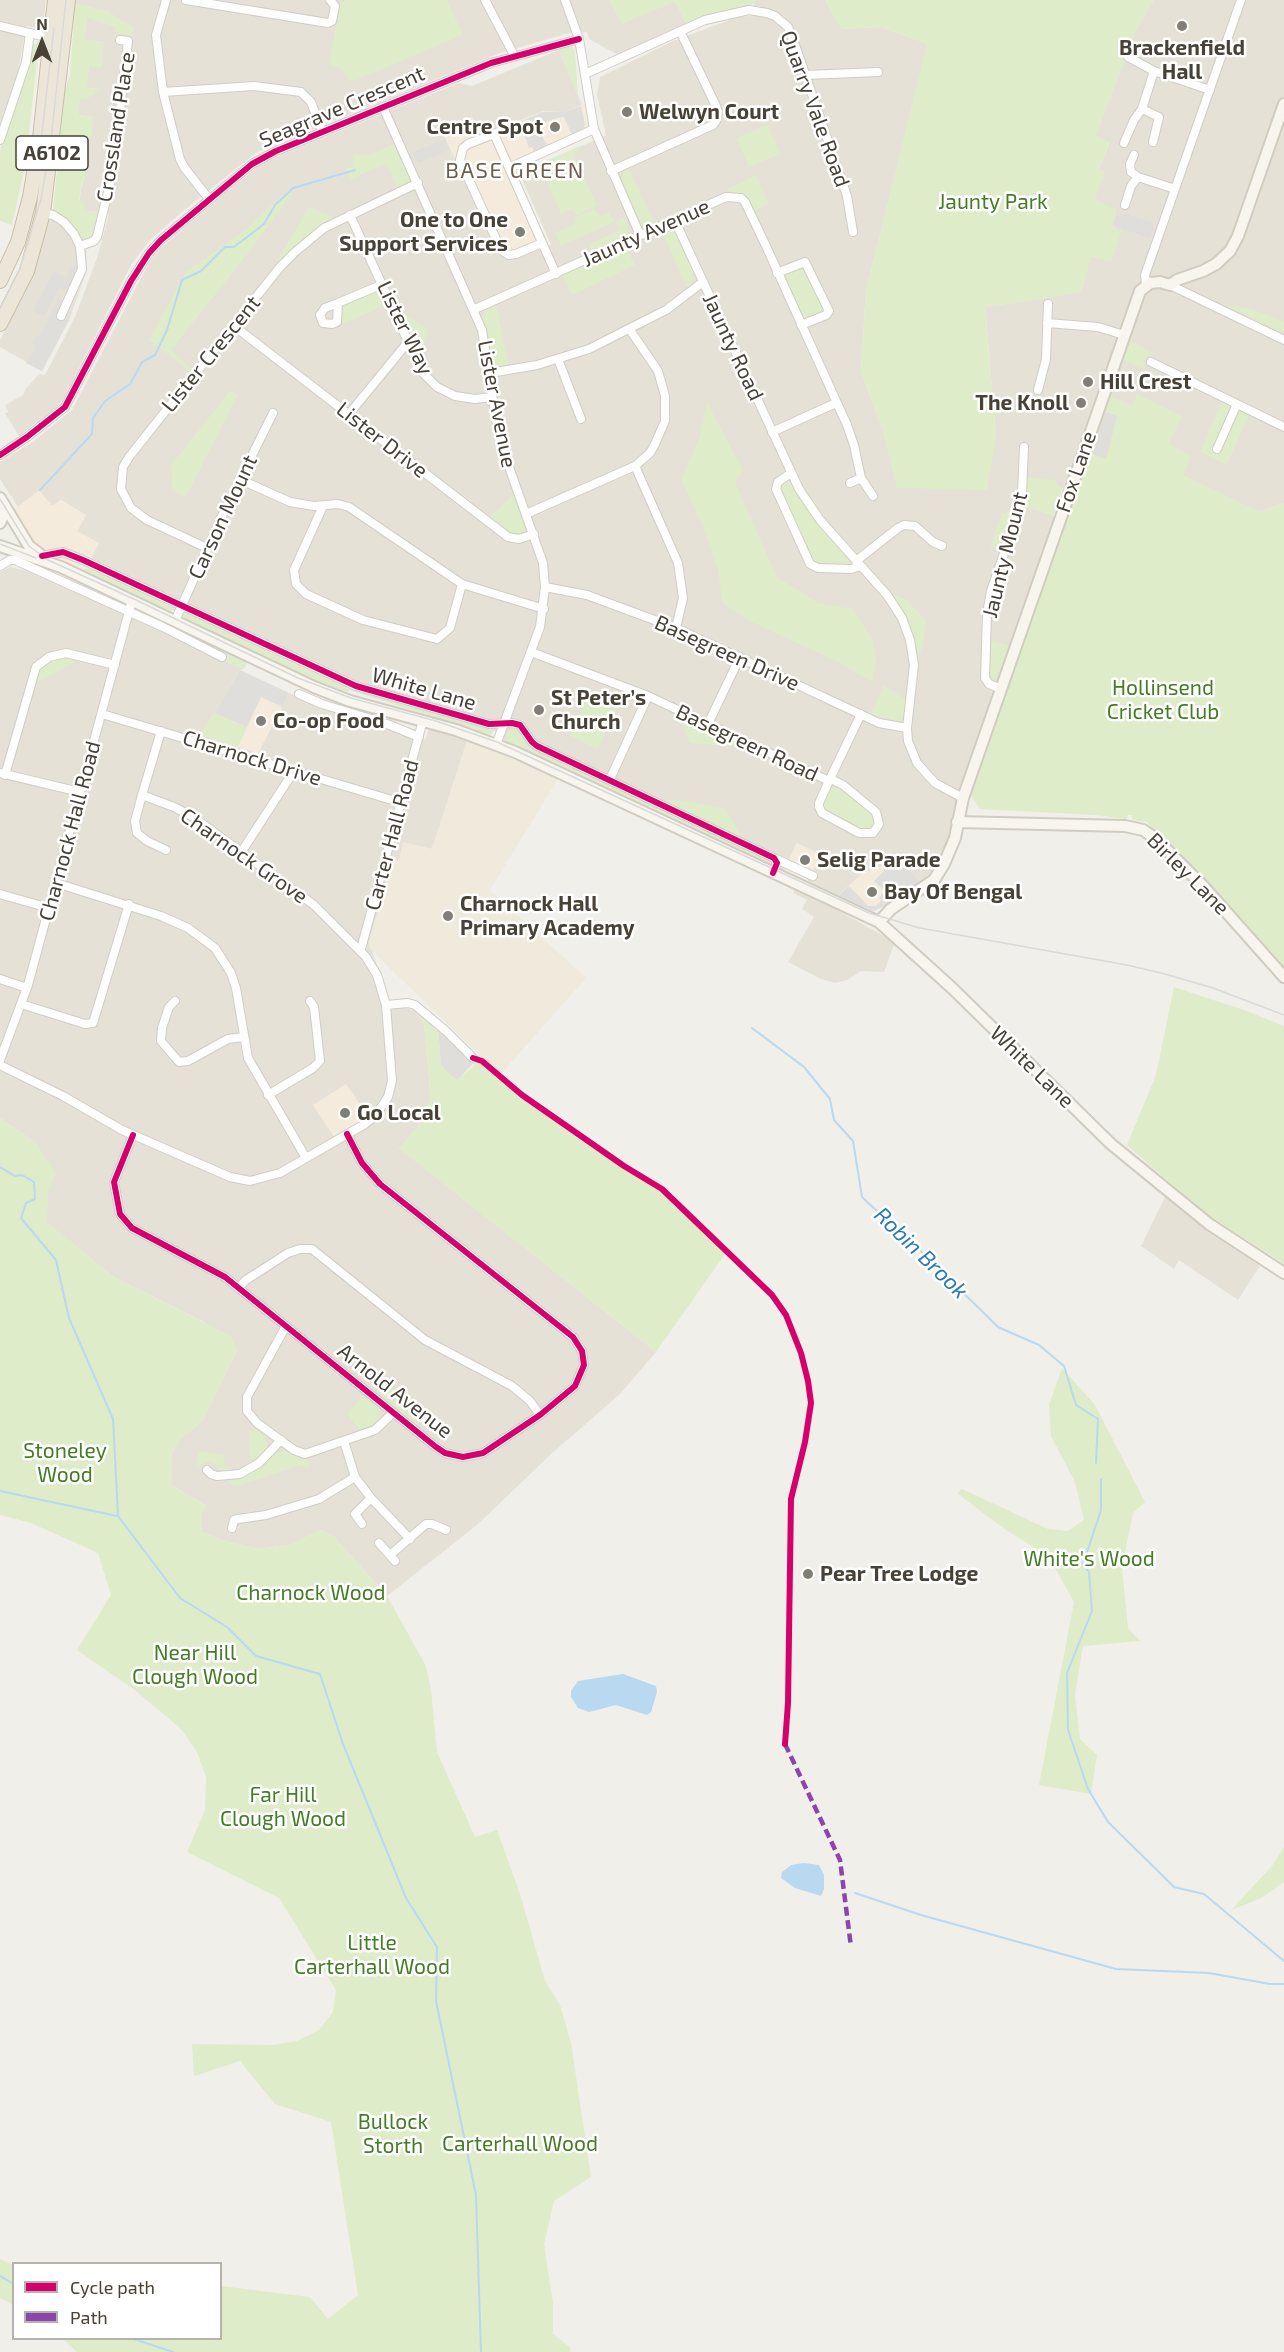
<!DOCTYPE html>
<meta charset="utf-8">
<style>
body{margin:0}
#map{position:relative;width:1284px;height:2352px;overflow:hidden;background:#f1efea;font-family:"Exo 2",sans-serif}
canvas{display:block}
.legend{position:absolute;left:12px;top:2262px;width:210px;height:78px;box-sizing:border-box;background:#fff;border:2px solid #b6b3af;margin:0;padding:8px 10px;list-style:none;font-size:18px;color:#484136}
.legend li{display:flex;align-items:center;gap:12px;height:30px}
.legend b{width:30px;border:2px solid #b6b3af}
.north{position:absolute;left:12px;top:12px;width:60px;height:60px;-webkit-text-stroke:4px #fff;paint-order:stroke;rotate:0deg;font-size:16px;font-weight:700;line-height:24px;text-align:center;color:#484136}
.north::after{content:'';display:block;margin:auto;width:21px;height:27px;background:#484136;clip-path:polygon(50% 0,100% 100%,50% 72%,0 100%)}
</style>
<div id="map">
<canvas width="1284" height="2352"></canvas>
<ul class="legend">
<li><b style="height:8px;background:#d6006c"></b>Cycle path</li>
<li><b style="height:8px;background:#8e44ad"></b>Path</li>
</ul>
<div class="north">N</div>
</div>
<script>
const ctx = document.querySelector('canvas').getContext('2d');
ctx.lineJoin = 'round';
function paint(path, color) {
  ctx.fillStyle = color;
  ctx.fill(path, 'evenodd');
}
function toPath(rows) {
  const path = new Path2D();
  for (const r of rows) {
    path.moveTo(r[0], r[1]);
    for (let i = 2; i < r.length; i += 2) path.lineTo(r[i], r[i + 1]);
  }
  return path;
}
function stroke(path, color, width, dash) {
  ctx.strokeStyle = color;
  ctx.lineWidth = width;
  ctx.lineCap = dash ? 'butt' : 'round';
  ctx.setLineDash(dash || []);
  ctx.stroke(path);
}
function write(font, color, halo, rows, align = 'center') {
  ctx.font = font + ' "Exo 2",sans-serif';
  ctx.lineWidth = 5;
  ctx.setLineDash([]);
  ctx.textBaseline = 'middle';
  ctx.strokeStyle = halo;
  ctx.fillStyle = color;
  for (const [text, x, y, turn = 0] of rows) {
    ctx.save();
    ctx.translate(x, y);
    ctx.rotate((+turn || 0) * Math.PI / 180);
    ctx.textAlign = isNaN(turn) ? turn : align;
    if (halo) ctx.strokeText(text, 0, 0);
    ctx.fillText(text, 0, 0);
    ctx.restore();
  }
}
const residential = toPath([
 [0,0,46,0,43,25,38,28,26,26,18,72,0,124],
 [75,0,609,0,623,23,675,1,686,23,618,55,589,39,587,32,569,33,500,53,257,152,183,211,150,240,131,265,64,398,59,405,19,436,5,413,8,412,5,405,23,395,25,390,39,374,45,375,75,317,97,258,109,214,84,211,79,202,87,157,74,154,75,137,93,117,78,115,80,99,101,89,86,88,89,66,104,42,84,40,87,17,115,26,132,35,109,12,75,4],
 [755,0,825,0,842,29,881,27,928,44,866,290,861,371,882,428,996,436,985,306,1016,303,1091,256,1110,261,1112,226,1094,200,1104,172,1099,169,1109,143,1095,137,1135,32,1151,4,1154,0,1284,0,1284,503,1259,512,1182,475,1169,444,1132,406,1109,397,1074,493,1058,486,1024,506,1064,519,942,862,921,882,897,860,862,874,836,897,806,884,797,843,783,873,509,745,494,730,358,690,355,692,350,690,186,612,172,610,168,604,89,565,77,531,86,515,61,500,52,506,39,491,18,507,0,479,0,462,34,441,72,410,150,261,161,248,200,214,257,167,283,154,459,83,472,86,559,50,582,105,567,111,543,111,479,137,497,252,506,259,516,259,551,245,522,179,522,173,606,135,597,95,600,77,673,41,738,17,752,16],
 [53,210,69,221,86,244,87,270,69,320,42,371,0,347,0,340,30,282],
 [10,567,27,571,74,592,121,604,137,611,227,655,226,661,244,669,240,670,201,735,258,753,289,693,322,709,425,740,429,729,467,741,432,849,403,843,399,861,393,860,369,942,386,992,389,1008,407,1008,417,1012,424,1024,431,1099,419,1126,399,1148,656,1352,620,1394,550,1455,477,1525,387,1596,334,1537,321,1530,293,1544,259,1549,225,1541,202,1532,200,1517,206,1506,171,1485,172,1453,180,1439,203,1420,237,1350,204,1322,115,1278,46,1222,48,1191,36,1143,0,1118,0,572],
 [796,887,895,942,884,972,861,971,847,980,835,983,821,979,788,962,814,917,802,909,807,900,793,893],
 [1165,1197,1260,1266,1238,1300,1179,1260,1174,1269,1141,1246]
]);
const commercial = toPath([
 [582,105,585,105,589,129,510,167,539,243,513,254,497,252,442,131,472,117,480,137,543,111,567,111],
 [39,490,52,506,61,500,86,515,77,531,99,543,82,577,35,551,9,514],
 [240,670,289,693,258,753,238,747,247,727,214,713],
 [797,843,821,855,806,884,783,873],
 [897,859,921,882,888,905,873,911,838,896,862,874],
 [346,1084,371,1120,336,1140,313,1105]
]);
const education = toPath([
 [467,741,559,777,490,890,586,978,500,1075,370,949,369,942,394,860,399,861,403,842,432,849]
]);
const green = toPath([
 [345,0,447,0,463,35,351,82,341,69,329,64,341,1,345,3],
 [609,0,755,0,754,4,686,23,675,1,622,24],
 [825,0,1154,0,1135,32,1096,136,1109,142,1099,169,1104,172,1095,200,1117,210,1112,226,1122,230,1111,262,1091,256,1082,292,1016,303,985,306,996,436,987,490,897,488,882,428,861,371,866,290,927,44,881,27,841,29],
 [75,4,109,12,135,28,132,35,115,32,115,26,87,18,84,40,104,42,102,67,89,67,87,88,102,89,87,99,80,99,78,115,93,117,92,138,75,137,74,153,87,156,85,181,82,181,79,201,85,205,84,211,98,211,94,238,86,244,69,221,53,210,65,90,70,75],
 [39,41,26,162,12,225,0,221,0,150,28,64,30,47],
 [567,46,573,47,575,51,578,95,558,48],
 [768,125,780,154,749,167,736,138],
 [396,143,410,175,407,184,398,188,386,163,350,180,345,169,354,166,353,154,370,155],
 [580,146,581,149,573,154,597,205,576,215,573,209,561,214,539,164],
 [628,167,655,224,646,226,640,224,621,180,625,169],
 [756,175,769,204,754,211,744,195,729,191,727,189],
 [287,191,292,194,242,261,171,350,192,369,189,371,149,340,186,272,244,231],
 [309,207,335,218,308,236,281,262,278,259],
 [594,209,600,216,609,212,614,222,561,246,555,233,576,224,574,218],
 [624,218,628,227,627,234,591,251,589,244,620,230,616,221],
 [669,228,675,231,693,271,692,281,687,288,661,229],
 [625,246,635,265,572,295,562,274],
 [803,266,824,307,824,311,806,319,800,315,784,278,785,273],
 [376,292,383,294,388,304,343,324,341,320,342,306],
 [496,304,509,368,500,369,494,364,482,317,486,310],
 [1224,305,1251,309,1284,321,1284,333],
 [395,307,428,330,419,359],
 [1128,340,1153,353,1143,359,1145,369,1121,359],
 [230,391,238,395,186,497,172,491,171,465],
 [1137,394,1182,416,1169,444,1191,456,1183,475,1259,512,1284,503,1284,970,1164,839,1146,822,1132,820,1132,815,1128,815,1127,819,1095,815,980,809,969,793,1109,396,1132,406],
 [1222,400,1250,413,1227,465,1200,452],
 [707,402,743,470,735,483,777,577,818,603,853,609,873,641,876,660,872,682,838,662,752,622,725,605,722,601,718,570,703,526,681,480,700,436],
 [1026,477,1056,480,1058,486,1063,488,1053,516,1024,506],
 [784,481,790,482,813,518,849,560,848,566,816,564,812,561,781,493,779,485],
 [513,494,525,524,525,530,521,535,516,536,509,534,489,518],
 [1015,511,1005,540,990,549,1002,513],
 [94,567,168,604,172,610,169,612,80,570],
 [892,594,907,600,926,620,923,645,918,658,914,638,905,617],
 [140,608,248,661,244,669,225,661,227,655,153,620,137,611],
 [186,612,251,641,350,690,347,692,294,673,184,619,183,615],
 [990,640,1009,646,998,678,994,680,988,675],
 [68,656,80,659,34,684,38,672,49,660],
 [884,685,906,700,904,717,899,721,871,715],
 [358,690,399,702,495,730,490,735,355,692],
 [587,699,616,711,598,749,570,736],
 [676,712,752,748,690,743],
 [214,713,247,727,238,747,200,735],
 [514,728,518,729,530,745,770,859,767,866,509,745,506,734],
 [834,786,839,786,871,811,875,821,871,830,861,831,824,811,822,804,830,788],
 [675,799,725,809,742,837,665,801],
 [1174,987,1247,1011,1284,1026,1284,1264,1205,1213,1127,1145,1156,1075],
 [417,1012,422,1014,438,1027,441,1066,457,1079,472,1068,476,1061,505,1085,577,1138,666,1195,725,1254,656,1352,398,1148,419,1126,431,1099,424,1024],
 [0,1118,36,1143,56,1173,48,1191,47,1222,115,1278,231,1336,237,1350,203,1420,180,1439,172,1453,171,1485,207,1507,200,1517,202,1532,225,1541,259,1549,293,1544,321,1530,334,1537,387,1596,426,1666,431,1690,437,1752,475,1837,497,1830,520,1894,545,1981,560,2005,571,2043,591,2177,554,2201,544,2244,553,2304,553,2334,570,2347,570,2352,77,2352,63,2339,220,2338,221,2286,310,2297,328,2319,358,2295,331,2122,275,2104,240,2061,194,2076,192,2044,272,2045,297,2041,319,2030,333,2012,336,1990,279,1898,187,1852,205,1810,206,1777,197,1752,181,1729,135,1690,77,1650,111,1595,98,1553,31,1523,0,1515],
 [1062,1368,1095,1405,1145,1502,1133,1513,1122,1568,1128,1628,1140,1641,1083,1646,1075,1695,1080,1739,1097,1755,1091,1794,1039,1785,1074,1602,1049,1557,1003,1528,957,1493,962,1489,1048,1529,1068,1531,1084,1520,1075,1482,1051,1436,1049,1405],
 [383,1381,425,1415,415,1425,376,1391],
 [363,1396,379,1409,379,1420,370,1426,359,1429,347,1414],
 [253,1428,265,1436,268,1448,257,1459,250,1460,249,1435],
 [198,1451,225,1455,224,1465,231,1470,218,1471,214,1462,208,1461,197,1468],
 [285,1451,299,1458,307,1458,310,1468,295,1465,292,1468,237,1486,230,1484,227,1480,254,1470,274,1453],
 [1284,1847,1284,1882,1261,1898,1231,1910,1272,1866],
 [0,2259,13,2265,13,2305,0,2298]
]);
const parking = toPath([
 [581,106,585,125,582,130,572,135,564,117,553,119,544,123,545,125,539,129,545,142,549,145,534,152,532,147,529,148,520,122,542,112,567,111],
 [445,139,449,150,418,163,413,152],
 [1122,213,1154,223,1153,228,1160,231,1159,236,1152,233,1149,238,1115,226,1113,225,1117,216,1120,217],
 [70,266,78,267,70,288,64,290,59,288,44,316,33,311,54,271,67,277],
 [59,299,63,301,56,314,69,320,42,371,26,363,36,346,32,343,36,335,39,336],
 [1105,412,1117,416,1106,459,1092,454],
 [240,670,289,693,282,707,261,697,247,727,214,713],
 [897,859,921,882,888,905,873,911,838,896,849,886,868,906,876,906,882,900,879,898,885,891,874,881,884,871,882,866],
 [438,1027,474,1063,457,1080,441,1066]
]);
const water = toPath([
 [623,1674,656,1686,657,1692,651,1712,647,1715,616,1705,589,1712,578,1708,571,1697,571,1691,578,1681],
 [804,1863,819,1865,824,1875,824,1889,821,1896,795,1888,781,1878,782,1872,791,1865]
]);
const stream = toPath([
 [40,490,92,434,93,418,105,401,130,384,142,362,155,355,167,330,182,280,201,271,225,247,234,247,264,224,275,205,293,188,355,170],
 [752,1028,804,1067,830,1099,834,1120,853,1141,862,1197,878,1212,904,1229,931,1264,945,1275,998,1327,1039,1345,1064,1366,1076,1405,1098,1419,1096,1463],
 [0,1167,15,1176,22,1175,34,1182,35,1199,26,1203,21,1218,56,1260,69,1318,113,1419,118,1516,180,1598,227,1627,256,1656,320,1674,343,1744,406,1898,437,1947,436,2001,476,2195,481,2352],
 [1101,1479,1101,1510,1083,1564,1089,1572,1092,1611,1067,1673,1068,1730,1088,1789,1108,1822,1174,1887,1204,1894,1284,1961],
 [0,1491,117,1516],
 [855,1893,921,1915,1116,1969,1209,1973,1270,1984,1284,1984],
 [0,2276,14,2284],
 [131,2338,173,2352]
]);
const street = toPath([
 [166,0,156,35,163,92,180,159,184,167,209,199],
 [186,0,328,23,332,21,335,6,330,0],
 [485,0,514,55],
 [565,0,579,39,594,129,640,235],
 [0,26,50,38],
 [1128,57,1154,71,1210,90],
 [585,74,705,20,749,10,767,13,775,16,788,27,794,42,847,196,853,232],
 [806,75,878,72],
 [163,92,254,86,301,92,311,102,322,131],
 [383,107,482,330,496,419,503,450,543,563,545,587,540,627,496,745],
 [1142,109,1159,117,1153,142],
 [513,126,494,134,556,274],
 [494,134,468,144,463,148,460,160,501,250,509,255,516,254,542,243],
 [0,140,26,62,30,33],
 [1124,143,1134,120,1142,109,1154,71],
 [1134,155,1130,164,1131,172,1138,177,1175,189],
 [509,168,594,129],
 [611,171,713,125,716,121,718,112,716,106,680,31],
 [1125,205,1131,186,1138,177],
 [43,213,53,215,64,222,74,234,80,246,82,269,61,316],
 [350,215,422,372,437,387,455,396,475,399,492,397],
 [675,221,799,489,820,520,887,595,902,618,910,640,914,665,907,728,908,741,917,763,935,783,963,798],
 [80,246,94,241,97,237,113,171,128,41,120,40],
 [777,273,805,262,829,311,826,315,801,325],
 [1146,284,1145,275,1241,0],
 [1170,285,1284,340],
 [338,303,337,322,332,324,323,323,320,315,325,308,338,303,383,284],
 [475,309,726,197,741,198,745,202,766,246,847,425,854,445,861,478,873,496],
 [1047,323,1098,327,1124,335],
 [234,326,508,537,519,539,534,534],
 [558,359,581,419],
 [1151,362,1284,427],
 [490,373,537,365,589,349,666,310,703,282],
 [1038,390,1046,359,1048,304],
 [349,414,408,342],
 [772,432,836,403],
 [1217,449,1237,404],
 [0,455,27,437,65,407,131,281,149,253,161,240,252,164,276,151,491,63,579,39],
 [635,466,678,563,683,598,676,628],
 [791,473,778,482,776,489,810,564,818,568,851,569,861,566],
 [239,479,290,502,314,506,338,504,349,507,462,584,544,609],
 [850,483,861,478],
 [323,506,294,570,296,584,306,594,363,620,437,639,450,628,462,584],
 [526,514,635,466,650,453,655,444,665,421,665,396,658,371,630,330],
 [207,548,147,520,131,508,121,489,123,467,129,457,280,267,295,252,324,228,418,183],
 [42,556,63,552,83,560,356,686,489,724,512,723,520,725,532,742,537,746,774,858,777,863,773,873],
 [856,561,898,528,904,525,915,526,933,542,942,546],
 [0,566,10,560,15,560,163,627,222,657],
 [545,587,587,595,676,628,879,723,907,728],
 [175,621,220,520,273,413],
 [531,652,648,696,829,781],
 [1001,689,989,684,985,678,987,614,991,591,1016,519,1022,493,1024,447],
 [299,694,322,704,387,724,419,737],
 [102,714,402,803],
 [708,724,740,657],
 [0,773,80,792],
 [5,775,36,667,49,657,66,653,115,665],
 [610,779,648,696],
 [831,779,843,785,876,812,879,824,873,833,859,833,822,813,819,807,819,803,829,781,861,714],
 [142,795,135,821,137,833,147,841,166,850],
 [240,854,294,771],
 [774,858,813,876],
 [56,883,161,916,188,928,215,948,231,973,236,988,248,1058,306,1158],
 [0,894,49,908],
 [361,949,423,720],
 [0,979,27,988],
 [175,1001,169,1007,162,1028,161,1041,179,1062,188,1061,228,1039,244,1037],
 [21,1004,85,1024,93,1023,129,904],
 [386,1005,408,1003,415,1005,446,1031,473,1058],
 [0,1060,28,985,132,600],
 [0,1065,63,1096,122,1130,230,1177,250,1181,280,1173,365,1124,375,1116,388,1097,392,1081,386,1005,377,975,366,957,314,905,193,817,174,807,142,795,161,731],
 [268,1095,313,1068,320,1061,314,1007,310,1001],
 [133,1135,114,1182,120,1214,132,1228,225,1277,436,1447,445,1453,463,1457,483,1453,540,1415,575,1386,584,1365,582,1351,573,1337,380,1184,362,1163,347,1134],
 [238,1288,246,1280,288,1253,300,1249,312,1249,425,1340,512,1386,530,1401,540,1415],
 [286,1326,247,1397,247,1411,257,1423,294,1450,305,1454,375,1430,393,1413],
 [344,1441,355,1477,371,1498,410,1539],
 [207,1470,211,1474,217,1476,240,1474,259,1463,281,1440],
 [362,1524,355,1514,371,1498],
 [232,1528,234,1520,238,1519,266,1515,319,1499,355,1477],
 [379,1543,395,1561],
 [390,1555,426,1524,432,1524,446,1530]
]);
const secondary = toPath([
 [0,498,29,546,45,558],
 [0,523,4,514,4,506],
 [0,546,61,567,314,687,350,701,456,730,515,752,879,922,952,988,1111,1144,1209,1224,1284,1273],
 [957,822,1125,826,1143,830,1155,838,1204,887,1284,977],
 [879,922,891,909,934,880,944,864,955,838,963,798,1140,291,1150,283,1160,282,1170,285,1177,280,1203,271,1216,264,1230,251,1238,236,1284,104]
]);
const highway = toPath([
 [0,281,18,242,30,197,40,138,55,0],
 [0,324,27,271,43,213,68,0]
]);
const tram = toPath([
 [39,159,54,28],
 [0,309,20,269,41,199,51,140,66,0],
 [0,499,29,546,48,560,134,599,298,678,351,698,436,721,497,742,869,913,920,928,1127,965,1165,974,1213,988,1284,1015],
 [0,544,36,558]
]);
const quiet = toPath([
 [785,1744,840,1860,851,1947]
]);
const cycleway = toPath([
 [0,455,27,437,65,407,131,281,149,253,161,240,252,164,276,151,491,63,579,39],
 [42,556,63,552,83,560,356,686,489,724,512,723,520,725,532,742,537,746,774,858,777,863,773,873],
 [473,1058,482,1061,522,1095,624,1166,662,1189,772,1295,786,1315,801,1353,808,1381,811,1403,805,1442,791,1499,788,1703,785,1744],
 [133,1135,114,1182,120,1214,132,1228,225,1277,436,1447,445,1453,463,1457,483,1453,540,1415,575,1386,584,1365,582,1351,573,1337,380,1184,362,1163,347,1134]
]);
const markers = [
 [1182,26,6,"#837e75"],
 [627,112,6,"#837e75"],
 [555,127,6,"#837e75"],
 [520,232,6,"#837e75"],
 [1088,382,6,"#837e75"],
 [1081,403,6,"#837e75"],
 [539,710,6,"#837e75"],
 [261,721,6,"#837e75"],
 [805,860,6,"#837e75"],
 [872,892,6,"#837e75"],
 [448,916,6,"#837e75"],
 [345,1113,6,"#837e75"],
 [808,1574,6,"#837e75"]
];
const shields = [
 [52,153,72]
];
const shieldNames = [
 ["A6102",52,153]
];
const poiNames = [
 ["Brackenfield",1182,48,"center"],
 ["Hall",1182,72,"center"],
 ["Welwyn Court",639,112],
 ["Centre Spot",543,127,"right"],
 ["One to One",508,220,"right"],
 ["Support Services",508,244,"right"],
 ["Hill Crest",1100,382],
 ["The Knoll",1069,403,"right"],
 ["St Peter’s",551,698],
 ["Church",551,722],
 ["Co-op Food",273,721],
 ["Selig Parade",817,860],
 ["Bay Of Bengal",884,892],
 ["Charnock Hall",460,904],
 ["Primary Academy",460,928],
 ["Go Local",357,1113],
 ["Pear Tree Lodge",820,1574]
];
const streetNames = [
 ["Seagrave Crescent",342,107,-23],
 ["Quarry Vale Road",815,109,70],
 ["Crossland Place",116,127,-81],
 ["Jaunty Avenue",646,233,-24],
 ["Lister Way",405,328,64],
 ["Jaunty Road",733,347,65],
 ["Lister Crescent",211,354,-51],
 ["Lister Avenue",497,404,79],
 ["Lister Drive",382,440,38],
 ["Fox Lane",1076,472,-71],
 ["Carson Mount",223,517,-65],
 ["Jaunty Mount",1005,555,-76],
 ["Basegreen Drive",727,653,24],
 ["White Lane",424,689,16],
 ["Basegreen Road",747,743,25],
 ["Charnock Drive",252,758,17],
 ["Charnock Hall Road",70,831,-75],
 ["Carter Hall Road",392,835,-75],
 ["Charnock Grove",244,856,35],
 ["Birley Lane",1188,874,45],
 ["White Lane",1032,1067,44],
 ["Arnold Avenue",395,1391,38]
];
const parkNames = [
 ["Jaunty Park",993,202],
 ["Hollinsend",1163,688],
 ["Cricket Club",1163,712],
 ["Stoneley",65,1451],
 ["Wood",65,1475],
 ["White's Wood",1089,1559],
 ["Charnock Wood",311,1593],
 ["Near Hill",195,1653],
 ["Clough Wood",195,1677],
 ["Far Hill",283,1795],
 ["Clough Wood",283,1819],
 ["Little",372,1943],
 ["Carterhall Wood",372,1967],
 ["Bullock",393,2122],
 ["Storth",393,2146],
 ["Carterhall Wood",520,2144]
];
const neighbourhoodNames = [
 ["BASE GREEN",515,171]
];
const waterNames = [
 ["Robin Brook",921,1253,44]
];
paint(residential, '#e5e1d7');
paint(commercial, '#f4ebdc');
paint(education, '#efeadc');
paint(green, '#deecc9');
paint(parking, '#e0deda');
paint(water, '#b9d9f0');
stroke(stream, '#b9d9f0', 2);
stroke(street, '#cfcdc7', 10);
stroke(secondary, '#d1ccc1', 14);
stroke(highway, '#cabda4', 16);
stroke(street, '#fdfdfc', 8);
stroke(secondary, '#f7f5ee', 10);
stroke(highway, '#ece6d9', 14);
stroke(tram, '#d9d9d8', 1.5);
stroke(quiet, '#8e44ad', 4.5, [9, 4.5]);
stroke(cycleway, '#d6006c', 6);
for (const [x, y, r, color] of markers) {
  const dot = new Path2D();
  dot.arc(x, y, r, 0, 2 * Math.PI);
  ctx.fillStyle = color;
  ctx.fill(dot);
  stroke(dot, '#fff', 2);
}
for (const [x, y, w] of shields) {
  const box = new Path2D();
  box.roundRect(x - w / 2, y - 17, w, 34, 4.5);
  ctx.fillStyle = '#fff';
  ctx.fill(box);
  stroke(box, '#484136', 1.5);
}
write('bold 20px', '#484136', null, shieldNames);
write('bold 21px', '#484136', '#fff', poiNames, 'left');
write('21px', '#484136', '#fff', streetNames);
write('21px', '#457c26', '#fff', parkNames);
ctx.letterSpacing = '1.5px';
write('22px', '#6b5f4c', '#fff', neighbourhoodNames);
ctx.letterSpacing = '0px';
write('italic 22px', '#2a7ab8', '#fff', waterNames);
</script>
